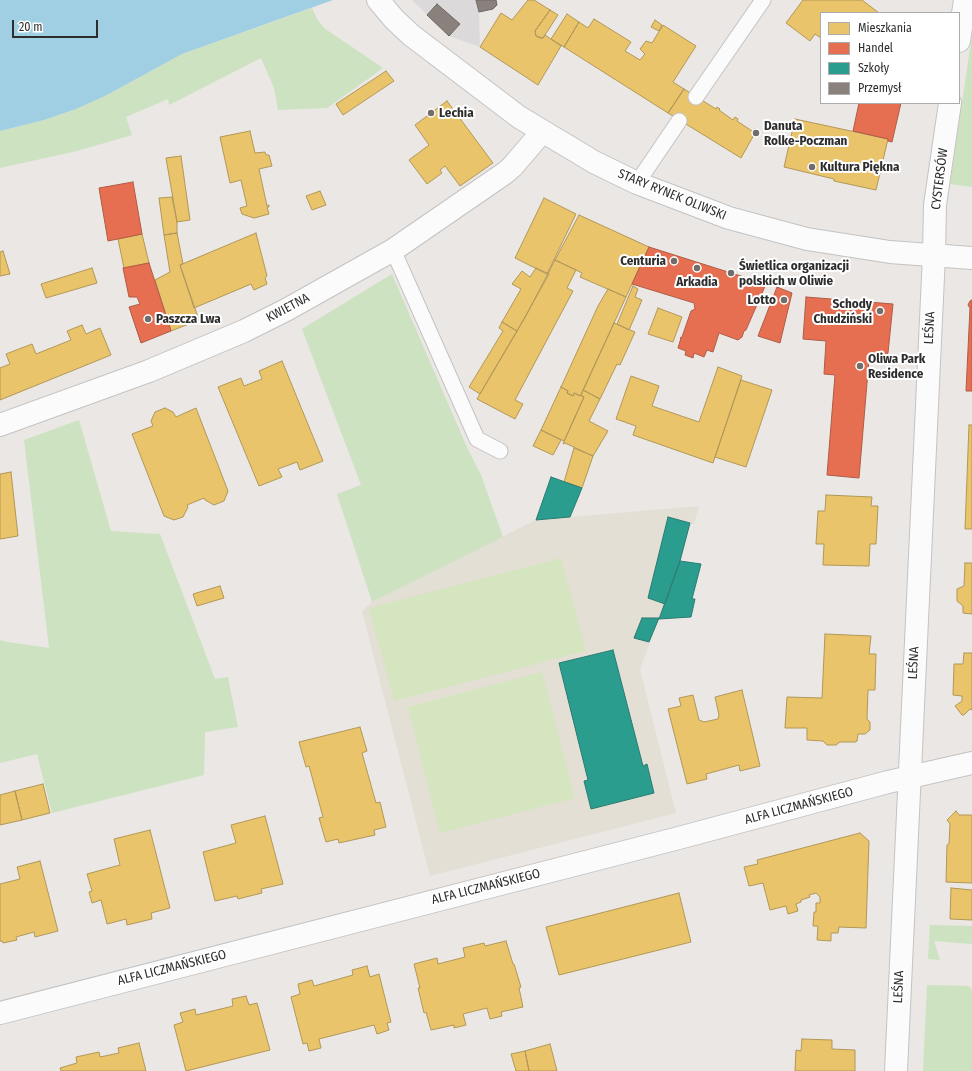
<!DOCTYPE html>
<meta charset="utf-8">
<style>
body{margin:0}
#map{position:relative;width:972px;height:1071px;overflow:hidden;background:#eae7e4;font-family:"Fira Sans Condensed",sans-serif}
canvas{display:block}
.legend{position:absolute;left:820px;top:12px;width:140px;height:92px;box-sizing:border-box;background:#fff;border:1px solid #ababab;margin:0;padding:5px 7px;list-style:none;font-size:12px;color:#2d2d2d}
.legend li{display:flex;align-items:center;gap:8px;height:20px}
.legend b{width:20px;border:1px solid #ababab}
.scale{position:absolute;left:12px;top:20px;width:86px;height:18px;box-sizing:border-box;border:2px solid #2d2d2d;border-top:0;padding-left:5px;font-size:12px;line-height:14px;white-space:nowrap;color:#2d2d2d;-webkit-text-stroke:3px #fff;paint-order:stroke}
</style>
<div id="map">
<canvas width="972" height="1071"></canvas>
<ul class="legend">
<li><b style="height:11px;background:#e9c46a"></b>Mieszkania</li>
<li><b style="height:11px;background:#e76f51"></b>Handel</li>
<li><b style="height:11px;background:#2a9d8f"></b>Szkoły</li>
<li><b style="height:11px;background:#8a817c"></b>Przemysł</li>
</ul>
<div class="scale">20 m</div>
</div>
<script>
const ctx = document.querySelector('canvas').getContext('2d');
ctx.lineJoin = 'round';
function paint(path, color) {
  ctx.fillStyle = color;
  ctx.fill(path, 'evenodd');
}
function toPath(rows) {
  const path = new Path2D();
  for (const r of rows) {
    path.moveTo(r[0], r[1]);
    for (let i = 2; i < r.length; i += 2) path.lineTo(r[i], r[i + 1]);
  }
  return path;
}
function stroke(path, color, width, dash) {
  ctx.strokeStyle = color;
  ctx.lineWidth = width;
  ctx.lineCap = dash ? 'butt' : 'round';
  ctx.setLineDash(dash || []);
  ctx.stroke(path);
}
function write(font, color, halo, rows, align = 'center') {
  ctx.font = font + ' "Fira Sans Condensed",sans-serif';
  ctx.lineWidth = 4;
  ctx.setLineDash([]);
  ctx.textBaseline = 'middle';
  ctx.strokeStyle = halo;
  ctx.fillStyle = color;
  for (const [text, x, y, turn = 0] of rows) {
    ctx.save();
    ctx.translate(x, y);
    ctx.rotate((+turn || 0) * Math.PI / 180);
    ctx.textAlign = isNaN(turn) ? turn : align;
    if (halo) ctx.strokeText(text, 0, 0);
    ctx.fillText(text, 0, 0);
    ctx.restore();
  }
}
const industrial = toPath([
 [412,0,476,0,479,12,480,47,449,36]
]);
const education = toPath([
 [699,506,694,524,690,524,680,561,640,669,676,813,430,876,362,611,372,602,536,520]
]);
const green = toPath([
 [312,8,317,19,324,28,383,68,327,108,278,110,274,88,261,58,169,105,168,99,126,117,132,135,77,151,0,168,0,131,44,120,76,109,105,96,182,54],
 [972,35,972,187,950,184],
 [392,274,466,445,481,475,503,537,372,602,337,494,361,485,302,329],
 [79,420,111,531,160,534,215,679,228,677,238,727,205,732,204,775,52,813,37,754,0,763,0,640,8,642,49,648,24,440],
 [930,925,972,926,972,944,934,941,940,960,928,959],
 [927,985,969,986,972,990,972,1071,923,1071]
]);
const pitch = toPath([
 [561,558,586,651,394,701,369,608],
 [542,672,575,798,440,833,408,707]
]);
const water = toPath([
 [0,0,333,0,182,54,105,96,76,109,44,120,0,131]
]);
const homes = toPath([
 [528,0,534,0,550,10,535,31,536,36,543,38,545,35,561,46,538,85,480,47,501,13,512,20,528,0],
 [803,0,862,0,879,13,821,13,821,38,815,34,810,41,786,23,803,0],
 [550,10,558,15,543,38,540,38,536,36,535,31,550,10],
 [567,14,579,22,564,47,551,39,567,14],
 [594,19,631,42,625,51,640,60,645,54,640,49,646,41,652,43,663,25,696,46,673,82,684,89,668,113,564,47,579,22,588,28,594,19],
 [655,20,662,25,659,31,651,27,655,20],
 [386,71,394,81,343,115,336,104,386,71],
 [684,89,716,109,717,107,720,109,719,110,733,120,735,117,738,119,737,121,752,131,755,128,758,131,755,133,741,158,668,113,684,89],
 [447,101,493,163,460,186,445,166,440,170,442,173,427,184,409,160,429,145,415,125,447,101],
 [795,119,888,139,876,190,834,181,834,179,784,167,795,119],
 [250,131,255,153,265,152,266,155,269,155,272,166,259,169,267,206,269,205,269,207,267,207,269,214,254,218,242,214,240,208,247,206,241,180,230,183,220,137,250,131],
 [181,156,190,220,177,222,166,158,181,156],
 [320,191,326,205,312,210,306,196,320,191],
 [172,197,177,222,177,233,164,235,159,198,172,197],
 [544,198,576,214,547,274,515,258,544,198],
 [579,215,649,247,626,297,580,277,582,273,555,260,579,215],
 [177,233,183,264,180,265,199,320,171,331,155,280,170,272,164,235,177,233],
 [256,233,267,276,265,278,267,284,254,290,251,284,194,308,180,265,256,233],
 [142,234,149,263,124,268,118,239,142,234],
 [3,251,10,274,0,276,0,252,3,251],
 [555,260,576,270,567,288,573,291,515,400,523,404,515,419,477,399,527,314,555,260],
 [92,268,97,283,46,298,41,284,92,268],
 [536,268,549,274,517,331,502,322,521,289,512,284,522,271,530,277,536,268],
 [633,286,638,289,635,297,642,300,629,330,617,324,633,286],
 [608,289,626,297,581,395,580,396,574,393,573,396,567,393,568,391,561,387,598,306,608,289],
 [658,308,682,317,673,342,648,334,658,308],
 [502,322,517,331,480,394,469,387,503,331,499,328,502,322],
 [614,323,635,332,620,365,617,364,600,399,583,390,614,323],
 [82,325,86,334,100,328,111,355,0,400,0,368,10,364,6,354,32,344,36,354,71,340,67,331,82,325],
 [282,361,323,461,300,470,297,462,278,469,282,477,259,486,218,387,241,378,244,386,262,379,259,371,282,361],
 [718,367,742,376,713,463,633,435,636,426,616,419,631,376,659,386,652,406,699,422,718,367],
 [741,380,772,390,746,467,715,457,741,380],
 [561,387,568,391,567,393,573,396,574,393,584,397,564,441,541,430,561,387],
 [583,390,600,399,589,421,608,431,593,456,565,443,563,444,584,397,581,395,583,390],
 [165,408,173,412,176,417,196,408,228,491,224,501,214,505,205,500,204,498,187,505,188,507,183,517,174,520,164,516,132,434,153,426,151,421,155,412,165,408],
 [969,425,972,425,972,529,965,529,969,425],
 [541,430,561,440,553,455,533,446,541,430],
 [574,448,593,456,582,488,564,482,574,448],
 [11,472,18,536,0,539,0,474,11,472],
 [826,495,872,497,871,506,878,506,876,544,870,544,869,566,823,565,824,544,816,544,818,511,825,511,826,495],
 [965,563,972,563,972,614,963,613,963,606,957,601,957,589,964,586,965,563],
 [220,586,224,598,197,606,193,594,220,586],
 [825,634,871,636,869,654,876,654,875,690,868,690,867,719,870,722,870,730,865,734,858,734,857,741,855,742,840,742,836,745,827,745,823,741,807,740,807,728,785,728,787,697,822,698,825,634],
 [964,653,972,653,972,710,970,709,964,715,962,715,955,706,962,701,962,696,953,695,954,664,963,664,964,653],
 [742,690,760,766,740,771,739,765,706,774,707,779,687,784,668,709,681,706,679,698,693,695,699,720,704,722,718,719,719,715,715,697,742,690],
 [360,727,367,751,362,753,376,803,380,802,386,827,374,830,375,835,339,843,338,839,326,842,319,818,323,817,309,766,306,767,299,742,360,727],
 [43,784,50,813,22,820,15,791,43,784],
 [15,791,22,820,0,825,0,795,15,791],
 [956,811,959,815,972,815,972,883,946,882,947,845,949,844,950,824,947,820,956,811],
 [265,816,283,884,261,889,262,893,238,899,237,896,215,901,203,852,236,843,231,825,265,816],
 [150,830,170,908,151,913,152,919,127,925,126,919,107,924,101,900,92,903,89,892,92,891,87,874,120,865,114,839,150,830],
 [860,833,869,841,866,928,839,927,838,933,831,933,831,941,817,940,818,926,813,926,814,912,816,912,816,903,820,903,820,897,816,893,809,895,810,897,801,900,801,902,796,904,798,911,788,914,786,906,770,910,763,883,749,886,744,867,758,864,757,860,860,833],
 [40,861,58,931,35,937,34,932,16,937,17,940,3,943,2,941,0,941,0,884,20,879,17,867,40,861],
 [951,888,972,890,972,920,950,919,951,888],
 [679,893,691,942,559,975,546,927,679,893],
 [506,941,513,964,514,964,521,987,519,988,523,1007,501,1012,502,1016,490,1019,487,1008,463,1014,466,1025,454,1028,454,1025,431,1030,426,1012,424,1013,418,988,420,988,414,964,437,958,438,964,465,957,463,948,484,943,485,946,506,941],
 [367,966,370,977,379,974,391,1022,387,1023,389,1030,377,1034,374,1025,319,1039,321,1048,309,1051,307,1043,303,1044,291,997,300,994,298,984,312,980,314,986,353,975,352,970,367,966],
 [246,996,249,1005,257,1003,270,1050,186,1071,174,1025,183,1022,180,1013,195,1009,196,1015,233,1006,232,999,246,996],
 [802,1039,832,1040,832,1049,855,1050,855,1071,795,1071,796,1050,801,1051,802,1039],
 [139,1043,146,1071,61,1071,60,1068,77,1063,76,1057,99,1052,100,1057,119,1053,118,1048,139,1043],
 [550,1044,557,1071,529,1071,525,1051,550,1044],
 [525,1051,529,1071,516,1071,511,1054,525,1051]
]);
const shops = toPath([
 [859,103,901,103,892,142,888,141,888,139,853,131,859,103],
 [133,182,142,234,108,241,99,188,133,182],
 [649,247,766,284,746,330,744,331,742,337,738,340,719,333,713,352,707,350,704,357,694,353,693,358,685,355,686,351,678,348,681,338,680,338,682,337,691,311,695,309,694,303,632,284,649,247],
 [149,263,171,331,141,343,129,307,140,304,137,297,129,297,123,268,149,263],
 [777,287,792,293,780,343,758,336,777,287],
 [806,297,893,304,888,353,885,357,881,357,881,359,869,359,859,478,827,475,835,375,824,374,826,341,803,339,806,297],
 [972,300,972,391,966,391,970,308,968,305,970,301,972,300]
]);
const schools = toPath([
 [551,477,582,488,570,517,536,520,551,477],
 [668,517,690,523,680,561,665,604,648,598,668,517],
 [680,561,701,564,692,599,695,599,691,617,659,619,680,561],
 [642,618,659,618,649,642,634,638,642,618],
 [613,650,643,766,647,764,654,793,591,809,584,781,588,780,559,663,613,650]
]);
const industry = toPath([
 [476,0,496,0,497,5,493,9,479,12,476,0],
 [437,4,460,24,449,36,427,15,437,4]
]);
const lane = toPath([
 [696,97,763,0],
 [637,183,679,121],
 [393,250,477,439,500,451]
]);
const street = toPath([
 [959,41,965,0],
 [0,425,149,371,244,331,286,310,393,250,505,173,512,167,542,132],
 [0,1013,675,839,888,782,972,763],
 [896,1071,934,255,935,205,950,103]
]);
const secondary = toPath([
 [378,0,394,19,411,35,519,117,594,162,637,183,729,218,807,239,890,252,972,258]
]);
const markers = [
 [431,113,4,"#6f6e6d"],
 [756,133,4,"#6f6e6d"],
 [812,167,4,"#6f6e6d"],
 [674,261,4,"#6f6e6d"],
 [697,268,4,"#6f6e6d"],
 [731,273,4,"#6f6e6d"],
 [784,300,4,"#6f6e6d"],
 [880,311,4,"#6f6e6d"],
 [148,319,4,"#6f6e6d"],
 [860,366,4,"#6f6e6d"]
];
const poiNames = [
 ["Lechia",439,113],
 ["Danuta",764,126],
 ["Rolke-Poczman",764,141],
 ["Kultura Piękna",820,167],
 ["Centuria",666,261,"right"],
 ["Świetlica organizacji",739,266],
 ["polskich w Oliwie",739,281],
 ["Arkadia",697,282,"center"],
 ["Lotto",776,300,"right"],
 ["Schody",872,304,"right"],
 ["Chudziński",872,319,"right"],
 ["Paszcza Lwa",156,319],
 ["Oliwa Park",868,359],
 ["Residence",868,374]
];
const streetNames = [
 ["CYSTERSÓW",940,179,-83],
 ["STARY RYNEK OLIWSKI",672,195,22],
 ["KWIETNA",288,308,-28],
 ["LEŚNA",930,328,-87],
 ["LEŚNA",914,663,-87],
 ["ALFA LICZMAŃSKIEGO",799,806,-15],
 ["ALFA LICZMAŃSKIEGO",486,887,-14],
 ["ALFA LICZMAŃSKIEGO",172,968,-14],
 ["LEŚNA",899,987,-88]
];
paint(industrial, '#dbd9da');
paint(education, '#e3dfd4');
paint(green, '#cce2c1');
paint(pitch, '#d5e5bf');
paint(water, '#a0cee3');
paint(homes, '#e9c46a');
stroke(homes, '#b19758', 1);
paint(shops, '#e76f51');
stroke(shops, '#af5b46', 1);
paint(schools, '#2a9d8f');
stroke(schools, '#2b7b72', 1);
paint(industry, '#8a817c');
stroke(industry, '#6e6864', 1);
stroke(lane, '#c4c3c3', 17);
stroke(street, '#c4c3c3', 24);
stroke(secondary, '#c4c3c3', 24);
stroke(lane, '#fcfbfb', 15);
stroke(street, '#fcfbfb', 22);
stroke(secondary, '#fcfbfb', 22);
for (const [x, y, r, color] of markers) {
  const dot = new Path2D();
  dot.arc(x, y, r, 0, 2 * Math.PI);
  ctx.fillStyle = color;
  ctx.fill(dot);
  stroke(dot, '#fff', 1.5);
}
write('bold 13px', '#2d2d2d', '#fff', poiNames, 'left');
write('13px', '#2d2d2d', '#fff', streetNames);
</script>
